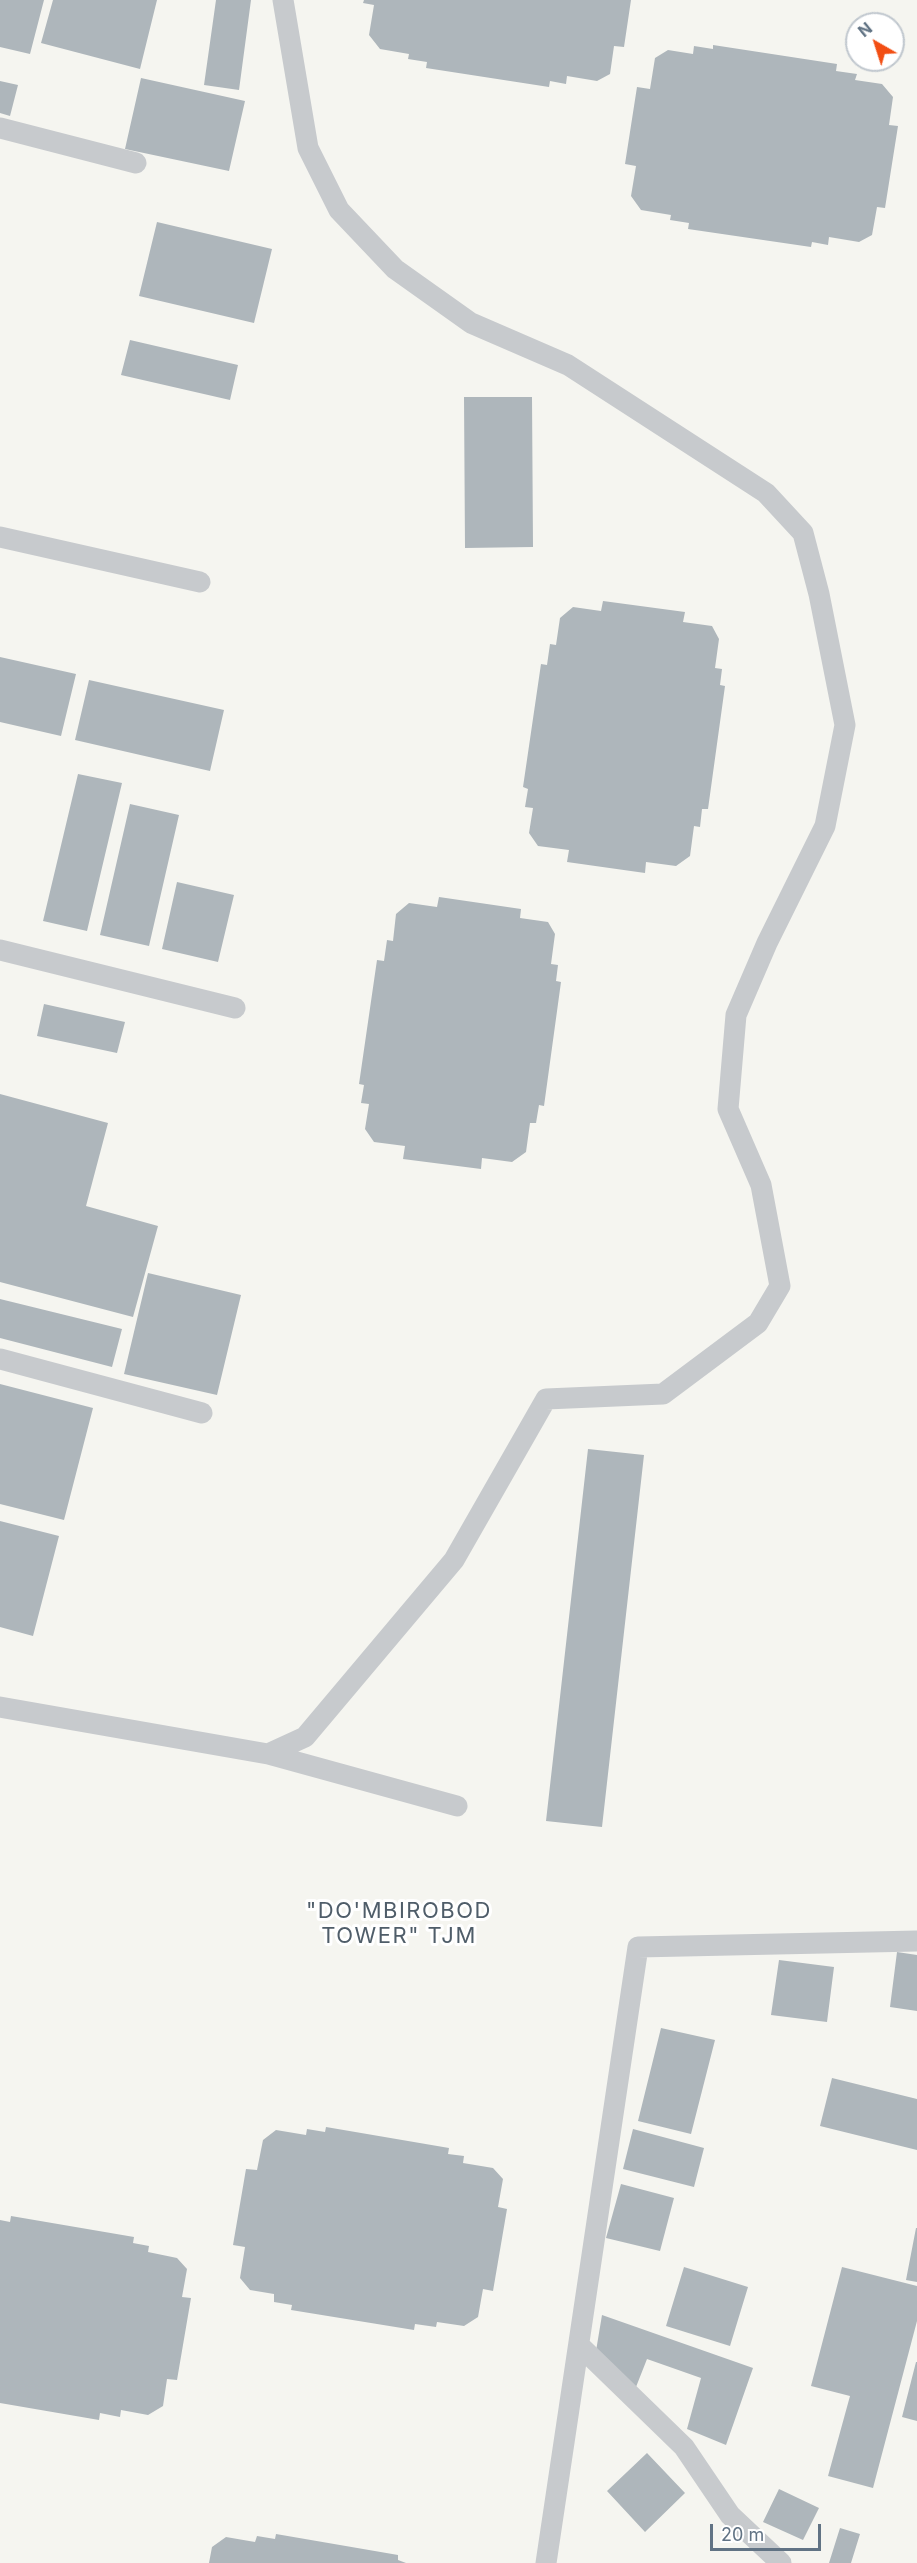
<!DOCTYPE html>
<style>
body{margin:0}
#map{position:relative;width:917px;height:2563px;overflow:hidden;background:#f5f5f0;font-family:Inter,sans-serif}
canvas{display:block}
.north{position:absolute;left:845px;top:12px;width:60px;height:60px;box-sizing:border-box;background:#fff;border:2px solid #c0c7ce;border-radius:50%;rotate:321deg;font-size:16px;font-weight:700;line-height:24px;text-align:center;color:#617384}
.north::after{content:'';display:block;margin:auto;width:21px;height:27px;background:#f24e13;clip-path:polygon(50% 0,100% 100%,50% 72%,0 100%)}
.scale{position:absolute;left:710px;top:2524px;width:111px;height:27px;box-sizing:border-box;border:3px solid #617384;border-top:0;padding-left:8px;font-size:18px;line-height:21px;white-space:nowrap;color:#617384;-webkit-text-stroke:4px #fff;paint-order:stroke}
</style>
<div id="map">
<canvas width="917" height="2563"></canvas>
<div class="north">N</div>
<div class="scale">20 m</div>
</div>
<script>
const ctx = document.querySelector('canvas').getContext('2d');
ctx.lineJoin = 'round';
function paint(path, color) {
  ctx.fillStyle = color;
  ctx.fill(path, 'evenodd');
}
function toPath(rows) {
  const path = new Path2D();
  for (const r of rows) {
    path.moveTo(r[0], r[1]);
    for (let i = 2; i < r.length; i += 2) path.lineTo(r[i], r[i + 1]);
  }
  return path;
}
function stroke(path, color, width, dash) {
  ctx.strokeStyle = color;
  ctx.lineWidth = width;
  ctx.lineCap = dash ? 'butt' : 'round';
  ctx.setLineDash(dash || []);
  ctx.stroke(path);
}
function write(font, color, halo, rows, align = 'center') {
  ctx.font = font + ' Inter,sans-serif';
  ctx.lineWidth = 6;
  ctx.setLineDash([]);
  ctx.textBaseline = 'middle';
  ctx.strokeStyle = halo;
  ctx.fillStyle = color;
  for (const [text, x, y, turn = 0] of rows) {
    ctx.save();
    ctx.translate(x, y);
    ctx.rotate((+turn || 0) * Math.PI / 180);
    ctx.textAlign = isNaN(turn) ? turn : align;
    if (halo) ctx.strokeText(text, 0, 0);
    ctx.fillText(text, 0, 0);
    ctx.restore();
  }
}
const building = toPath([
 [0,0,44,0,30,54,0,47],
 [53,0,157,0,140,69,41,43],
 [216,0,251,0,239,90,204,85],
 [364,0,631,0,624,47,614,46,610,74,597,81,567,76,566,84,550,81,549,87,426,68,427,62,408,59,409,54,380,49,369,35,374,5,363,3],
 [713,45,837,64,836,71,857,74,855,80,882,84,893,97,889,125,898,126,885,208,877,207,872,235,859,242,829,237,828,245,812,242,811,247,688,229,689,223,670,220,671,215,641,210,631,196,636,166,625,164,637,87,650,89,655,58,668,50,693,54,694,46,713,49],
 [141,78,245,101,229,171,125,149],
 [0,81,18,85,10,116,0,113],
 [157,222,272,249,254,323,139,296],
 [130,340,238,365,230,400,121,375],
 [464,397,532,397,533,547,465,548],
 [603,601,685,612,683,622,712,626,719,639,715,668,722,669,720,685,725,686,708,809,702,809,700,827,694,826,690,856,676,866,646,862,645,873,567,862,569,850,538,846,529,833,533,808,525,807,528,789,523,787,541,664,547,665,550,644,556,645,560,618,573,607,601,611],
 [0,657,76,674,61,736,0,722],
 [89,680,224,710,210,771,75,740],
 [78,774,122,783,87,931,43,921],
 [130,804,179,815,149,946,100,935],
 [177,882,234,895,218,962,162,949],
 [439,897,521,909,520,918,548,922,555,934,551,964,558,965,556,981,561,982,544,1106,539,1105,536,1123,530,1123,526,1152,512,1162,482,1158,481,1169,403,1159,405,1146,374,1142,365,1129,369,1104,361,1103,364,1085,359,1084,377,960,384,961,387,940,393,941,396,914,409,903,437,907],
 [44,1004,125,1022,117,1053,37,1036],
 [0,1094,108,1123,86,1206,158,1226,133,1317,0,1282],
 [148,1273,241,1295,217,1395,124,1374],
 [0,1299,122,1329,112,1367,0,1338],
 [0,1384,93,1408,64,1520,0,1504],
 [588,1449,644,1455,602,1827,546,1821],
 [0,1521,59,1536,33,1636,0,1627],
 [897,1952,917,1955,917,2011,890,2007],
 [779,1960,834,1967,827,2022,771,2015],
 [661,2028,715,2040,691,2134,638,2121],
 [832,2078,917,2099,917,2150,820,2126],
 [326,2127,449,2148,448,2154,464,2156,463,2163,493,2168,503,2179,498,2207,507,2209,493,2291,483,2289,478,2317,464,2326,437,2322,436,2327,415,2324,414,2330,291,2310,292,2305,274,2302,274,2294,250,2290,240,2278,245,2247,233,2245,246,2169,257,2170,263,2140,276,2130,306,2135,307,2129,325,2132],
 [633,2129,704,2148,694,2187,623,2169],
 [621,2184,674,2198,660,2251,606,2238],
 [11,2216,134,2237,133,2243,149,2246,148,2252,177,2258,187,2269,182,2297,191,2298,177,2380,167,2379,163,2406,148,2415,121,2410,120,2417,100,2413,99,2420,0,2403,0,2220,10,2222],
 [916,2228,917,2228,917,2282,906,2280],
 [684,2267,748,2287,730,2346,666,2326],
 [842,2267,917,2286,917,2321,873,2488,828,2476,850,2396,811,2386],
 [602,2315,753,2368,726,2445,687,2429,701,2378,647,2359,636,2387,595,2357],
 [916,2362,917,2362,917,2421,902,2417],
 [647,2453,685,2493,645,2532,607,2491],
 [779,2489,819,2508,803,2540,763,2522],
 [840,2528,860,2534,851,2563,829,2563],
 [276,2534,398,2555,398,2560,406,2563,209,2563,212,2547,226,2537,255,2542,257,2536,275,2539]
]);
const lane = toPath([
 [0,128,136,163],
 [0,537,200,582],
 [0,950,235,1008],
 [0,1359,202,1413],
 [0,1707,268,1754,305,1737,454,1560,546,1399,663,1394,758,1323,780,1286,761,1185,728,1109,736,1015,767,943,825,826,845,725,819,594,803,533,766,493,568,365,471,323,395,269,339,210,308,148,283,0],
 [268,1754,457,1806],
 [580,2346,684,2447,730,2515,781,2563],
 [546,2563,638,1947,917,1941]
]);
const neighbourhoodNames = [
 ["\"DO'MBIROBOD",399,1911],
 ["TOWER\" TJM",399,1936]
];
paint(building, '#aeb6bb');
stroke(lane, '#c7cacd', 21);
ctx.letterSpacing = '1.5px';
write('22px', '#4f5d69', '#fff', neighbourhoodNames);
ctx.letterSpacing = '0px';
</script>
